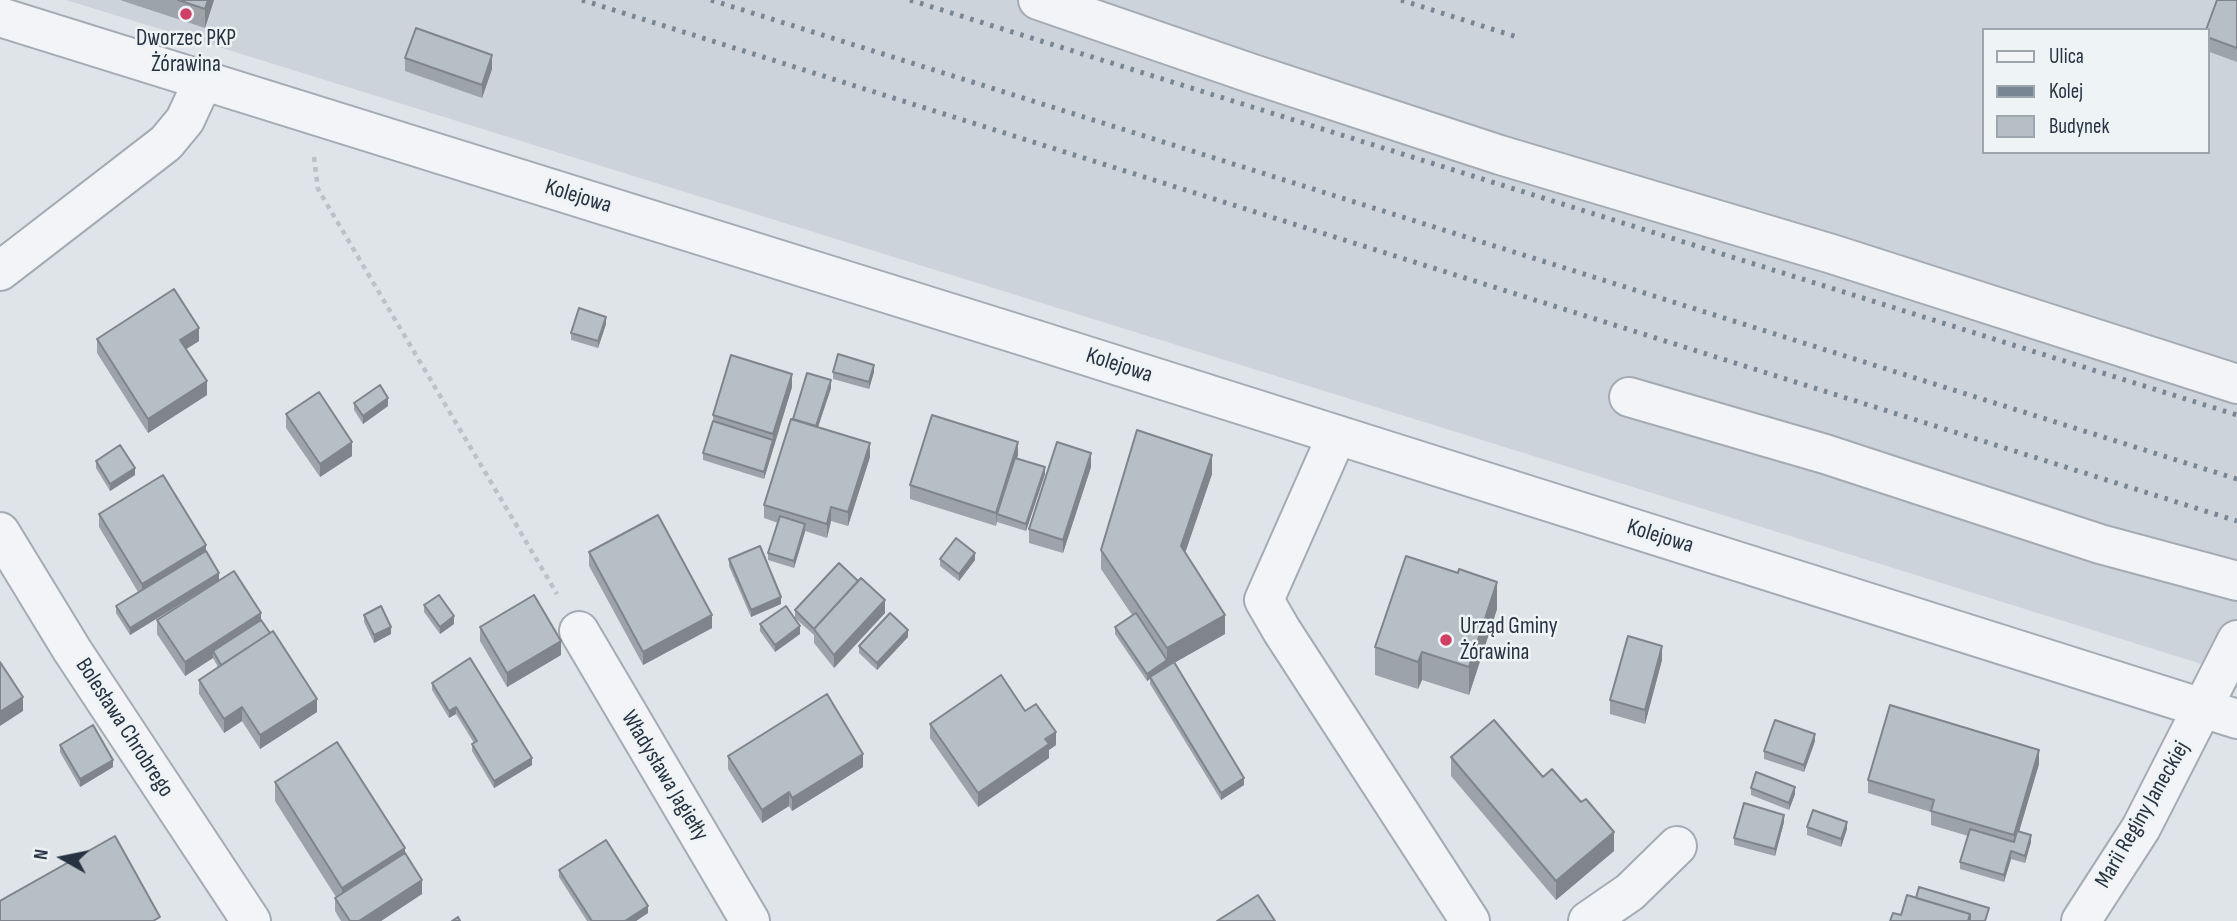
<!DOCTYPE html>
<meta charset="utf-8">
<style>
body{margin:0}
#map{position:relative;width:2237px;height:921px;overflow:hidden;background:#dfe4e9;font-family:"Sofia Sans Condensed",sans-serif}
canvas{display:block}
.legend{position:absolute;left:1982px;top:28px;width:228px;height:126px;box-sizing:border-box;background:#eef3f6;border:2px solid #9ea6ad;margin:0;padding:9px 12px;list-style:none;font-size:21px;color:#273340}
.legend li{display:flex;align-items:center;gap:14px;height:35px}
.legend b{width:35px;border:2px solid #9ea6ad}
.north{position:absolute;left:28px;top:823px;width:70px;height:70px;-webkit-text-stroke:5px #eef3f6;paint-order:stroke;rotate:279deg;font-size:19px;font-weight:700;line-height:28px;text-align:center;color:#273340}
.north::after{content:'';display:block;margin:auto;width:24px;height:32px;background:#273340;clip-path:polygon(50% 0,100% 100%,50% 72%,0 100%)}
</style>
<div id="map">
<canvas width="2237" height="921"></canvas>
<ul class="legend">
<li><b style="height:9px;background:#f2f4f7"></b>Ulica</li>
<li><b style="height:9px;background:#788593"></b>Kolej</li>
<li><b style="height:19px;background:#b6bec6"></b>Budynek</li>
</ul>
<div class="north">N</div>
</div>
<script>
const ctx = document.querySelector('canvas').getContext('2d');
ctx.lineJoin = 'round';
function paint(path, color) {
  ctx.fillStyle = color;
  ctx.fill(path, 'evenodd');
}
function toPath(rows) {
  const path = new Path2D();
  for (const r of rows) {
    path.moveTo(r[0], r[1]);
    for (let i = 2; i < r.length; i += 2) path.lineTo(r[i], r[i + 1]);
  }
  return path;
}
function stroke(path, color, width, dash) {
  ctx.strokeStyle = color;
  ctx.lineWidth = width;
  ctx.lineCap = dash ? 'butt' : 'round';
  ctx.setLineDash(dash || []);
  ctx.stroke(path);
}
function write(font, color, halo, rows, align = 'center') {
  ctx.font = font + ' "Sofia Sans Condensed",sans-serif';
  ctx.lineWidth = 5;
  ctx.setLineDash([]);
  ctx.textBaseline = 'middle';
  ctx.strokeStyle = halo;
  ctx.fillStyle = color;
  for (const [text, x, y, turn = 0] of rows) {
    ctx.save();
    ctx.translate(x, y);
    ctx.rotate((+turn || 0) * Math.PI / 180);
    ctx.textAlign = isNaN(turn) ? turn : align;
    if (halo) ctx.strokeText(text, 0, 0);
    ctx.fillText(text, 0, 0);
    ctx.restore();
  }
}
const built = toPath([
 [66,0,2237,0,2237,675,235,52],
 [1983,30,2207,30,2207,152,1983,152]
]);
const path = toPath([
 [314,157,318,189,557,594]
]);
const minor = toPath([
 [1038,0,1253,74,1500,155,1832,254,2237,384],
 [0,17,1011,332,2237,719],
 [0,271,166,143,185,120,204,79],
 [1629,397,1825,454,2100,544,2237,581],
 [1337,435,1264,600,1282,631,1470,921],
 [0,532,72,650,251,921],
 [579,631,750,921],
 [1588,921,1630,892,1677,846],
 [2081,921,2141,828,2237,640]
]);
const rail = toPath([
 [582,0,2237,521],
 [711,0,2237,479],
 [910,0,2237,415],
 [1401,0,1520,38]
]);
const wall = toPath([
 [120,0,214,0,205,28],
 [2237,0,2237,62,2207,51,2207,30],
 [405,58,492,69,482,98,405,71],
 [606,324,598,348,571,340,571,333],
 [97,339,199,341,186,349,207,395,148,433,97,353],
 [833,372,874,372,869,389,833,379],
 [792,387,764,479,703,460,703,453,713,421,713,415],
 [831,388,818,427,870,457,848,526,831,521,827,538,805,531,794,568,768,560,768,553,778,523,764,518,764,505,793,419],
 [354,403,388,406,363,424,354,410],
 [286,414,352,456,320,477,286,428],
 [1018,455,1017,458,1045,474,1026,531,997,522,996,526,910,499,910,485],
 [96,461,135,475,110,491,96,468],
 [1091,467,1063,553,1029,543,1029,529],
 [1212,474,1185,553,1225,634,1174,663,1244,785,1221,800,1150,684,1150,679,1147,681,1115,634,1115,627,1132,615,1101,569,1101,550],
 [99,514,206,551,219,580,261,620,317,712,260,749,242,721,224,733,199,694,199,680,218,667,213,658,185,676,157,634,157,620,218,581,130,635,116,613,116,606,138,592,99,527],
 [589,552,712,628,643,665,589,566],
 [729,559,781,604,751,617,729,566],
 [940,559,975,560,959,581,940,566],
 [858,581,885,613,834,668,814,643,814,635,795,618,795,610],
 [424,605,454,624,440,634,424,612],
 [1497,609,1469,695,1422,680,1418,689,1375,675,1375,647],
 [364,615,391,634,374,643,364,622],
 [760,624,800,634,775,652,760,631],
 [480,627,561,655,507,687,480,641],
 [908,637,877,670,859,653,859,646],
 [1662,660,1645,724,1610,714,1610,700],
 [432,683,532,765,494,788,472,751,472,744,474,743,456,714,449,718,432,690],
 [1025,711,1056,745,1049,750,1049,758,978,807,930,738,930,724],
 [1815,741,1804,772,1764,759,1764,751],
 [60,745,113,767,80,787,60,752],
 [728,756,863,767,792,811,789,806,762,823,728,769],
 [1451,757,1543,777,1581,802,1614,851,1556,900,1451,776],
 [2039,764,2019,831,2031,842,2025,863,2011,859,2004,882,1960,869,1960,862,1968,836,1931,825,1931,812,1868,793,1868,780],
 [275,782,405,853,422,894,381,921,341,921,335,911,335,898,336,897,275,801],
 [1751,788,1795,794,1789,810,1751,795],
 [1784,822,1775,856,1734,845,1734,838],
 [1807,827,1847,829,1841,847,1807,835],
 [559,870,648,913,636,921,587,921,559,877]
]);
const shadedWall = toPath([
 [208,0,214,0,205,28,205,9],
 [492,55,492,69,482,98,482,85],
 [606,317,606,324,598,348,598,341],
 [199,328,199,341,180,353,180,340],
 [874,365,874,372,869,389,869,382],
 [792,374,792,387,764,479,764,472,773,440,773,434],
 [831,380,831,388,814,439,814,432],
 [207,381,207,395,148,433,148,419],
 [388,398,388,406,363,424,363,416],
 [352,442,352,456,320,477,320,464],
 [1018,442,1018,455,999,515,997,514,996,526,996,513],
 [870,443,870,457,848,526,848,512],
 [1091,453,1091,467,1063,553,1063,540],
 [1212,455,1212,474,1181,565,1181,546],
 [1045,467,1045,474,1026,531,1026,524],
 [135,468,135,475,110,491,110,484],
 [831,507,831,521,827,538,827,524],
 [805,524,805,532,794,568,794,561],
 [206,545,206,558,142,598,142,584],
 [975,553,975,560,959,581,959,574],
 [219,573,219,580,130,635,130,628],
 [1497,582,1497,609,1469,695,1469,667],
 [781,597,781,604,751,617,751,610],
 [885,600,885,613,834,668,834,655],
 [261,613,261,627,213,651,213,658,185,676,185,662],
 [712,615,712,628,643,665,643,652],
 [1225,615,1225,634,1167,667,1147,681,1147,674,1167,660,1167,648],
 [454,616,454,624,440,634,440,627],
 [800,626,800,634,775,652,775,645],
 [391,627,391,634,374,643,374,635],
 [908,630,908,637,877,670,877,663],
 [561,641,561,655,507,687,507,673],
 [1662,646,1662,660,1645,724,1645,710],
 [1422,652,1422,680,1418,689,1418,662],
 [23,697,23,711,0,726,0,712],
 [317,699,317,712,260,749,260,735],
 [242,707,242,721,224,733,224,719],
 [456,707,456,714,449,718,449,711],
 [1056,732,1056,745,1049,750,1049,758,978,807,978,793],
 [1815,734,1815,741,1804,772,1804,765],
 [2039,750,2039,764,2014,849,2014,835],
 [863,754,863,767,792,811,792,798],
 [532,758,532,765,494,788,494,781],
 [113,760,113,767,80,787,80,779],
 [1244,778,1244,785,1221,800,1221,793],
 [1795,787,1795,794,1789,810,1789,803],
 [789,792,789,806,762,823,762,810],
 [1784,815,1784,822,1775,856,1775,849],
 [1847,822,1847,829,1841,847,1841,839],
 [1614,832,1614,851,1556,900,1556,881],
 [2031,835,2031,842,2025,863,2025,856],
 [405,848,405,867,342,907,342,888],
 [2011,851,2011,859,2004,882,2004,875],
 [422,880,422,894,381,921,359,921],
 [648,906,648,913,636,921,625,921]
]);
const building = toPath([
 [178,0,208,0,205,9,178,0],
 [2217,0,2237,0,2237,48,2207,37,2207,30,2206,30,2217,0],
 [416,28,492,55,482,85,405,58,416,28],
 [174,289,199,328,180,340,207,381,148,419,97,339,174,289],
 [579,308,606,317,598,341,571,333,579,308],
 [838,354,874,365,869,382,833,372,838,354],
 [731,355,792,374,773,434,713,415,731,355],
 [807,373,831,380,816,426,793,419,807,373],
 [380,385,388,398,363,416,354,403,380,385],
 [319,392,352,442,320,464,286,414,319,392],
 [932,415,1018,442,996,513,910,485,932,415],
 [791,419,870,443,848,512,831,507,827,524,764,505,791,419],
 [713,421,773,440,764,472,703,453,713,421],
 [1137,430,1212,455,1181,546,1225,615,1167,648,1101,550,1137,430],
 [1057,442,1091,453,1063,540,1029,529,1057,442],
 [120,445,135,468,110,484,96,461,120,445],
 [1015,458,1045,467,1026,524,997,514,1015,458],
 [163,475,206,545,142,584,99,514,163,475],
 [658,515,712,615,643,652,589,552,658,515],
 [780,516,805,524,794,561,768,553,780,516],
 [956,538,975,553,959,574,940,559,956,538],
 [760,546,781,597,751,610,729,559,760,546],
 [206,551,219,573,130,628,116,606,206,551],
 [1406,556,1458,573,1459,569,1497,582,1469,667,1422,652,1418,662,1375,647,1406,556],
 [839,563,858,581,814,629,795,610,839,563],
 [234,571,261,613,185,662,157,620,234,571],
 [861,578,885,600,834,655,814,629,861,578],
 [439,595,454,616,440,627,424,605,439,595],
 [534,595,561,641,507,673,480,627,534,595],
 [381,606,391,627,374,635,364,615,381,606],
 [786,606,800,626,775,645,760,624,786,606],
 [890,613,908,630,877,663,859,646,890,613],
 [1136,613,1167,660,1147,674,1115,627,1136,613],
 [261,620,270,633,221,665,213,651,261,620],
 [273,631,317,699,260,735,242,707,224,719,199,680,273,631],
 [1628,636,1662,646,1645,710,1610,700,1628,636],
 [470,658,532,758,494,781,472,744,477,741,456,707,449,711,432,683,470,658],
 [0,662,23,697,0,712,0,662],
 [1174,662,1244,778,1221,793,1150,677,1174,662],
 [1001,675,1025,711,1036,704,1056,732,1045,739,1049,744,978,793,930,724,1001,675],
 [827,694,863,754,792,798,789,792,762,810,728,756,827,694],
 [1890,705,2039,750,2014,835,1931,811,1934,800,1868,780,1890,705],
 [1494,720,1543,777,1552,769,1581,802,1586,799,1614,832,1556,881,1451,757,1494,720],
 [1775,720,1815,734,1804,765,1764,751,1775,720],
 [93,725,113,760,80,779,60,745,93,725],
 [337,742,405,848,342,888,275,782,337,742],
 [1756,772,1795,787,1789,803,1751,788,1756,772],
 [1744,803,1784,815,1775,849,1734,838,1744,803],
 [1813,810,1847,822,1841,839,1807,827,1813,810],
 [1970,829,2014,842,2017,831,2031,835,2025,856,2011,851,2004,875,1960,862,1970,829],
 [115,836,160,917,153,921,0,921,0,901,115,836],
 [606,840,648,906,625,921,592,921,559,870,606,840],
 [405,853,422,880,359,921,350,921,335,898,405,853],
 [1919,887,1989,908,1985,921,1970,921,1970,914,1916,898,1919,887],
 [1258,895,1275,921,1217,921,1258,895],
 [1907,895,1970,914,1968,921,1890,921,1893,913,1901,915,1907,895],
 [458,917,460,921,452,921,458,917]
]);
const markers = [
 [186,14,7,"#d23f65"],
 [1446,640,7,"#d23f65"]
];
const poiNames = [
 ["Dworzec PKP",186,39],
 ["Żórawina",186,65],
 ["Urząd Gminy",1460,627,"left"],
 ["Żórawina",1460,653,"left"]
];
const streetNames = [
 ["Kolejowa",578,197,17],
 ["Kolejowa",1119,366,18],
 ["Kolejowa",1660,537,17],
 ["Bolesława Chrobrego",124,728,57],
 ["Władysława Jagiełły",664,776,59],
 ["Marii Reginy Janeckiej",2143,815,-60]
];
paint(built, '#cdd3db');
stroke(minor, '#a4abb3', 42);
stroke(path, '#bdc2c7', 4.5, [5, 5]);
stroke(minor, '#f2f4f7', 38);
stroke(rail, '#788593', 5, [3.5, 7]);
paint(wall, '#9da3aa');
paint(shadedWall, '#7f858b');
paint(building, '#b6bec6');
stroke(building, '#7f858b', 2);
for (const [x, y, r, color] of markers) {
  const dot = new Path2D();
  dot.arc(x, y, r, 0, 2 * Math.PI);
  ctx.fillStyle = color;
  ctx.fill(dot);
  stroke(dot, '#eef3f6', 2.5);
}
write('23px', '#273340', '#eef3f6', poiNames);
write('23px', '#273340', '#eef3f6', streetNames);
</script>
